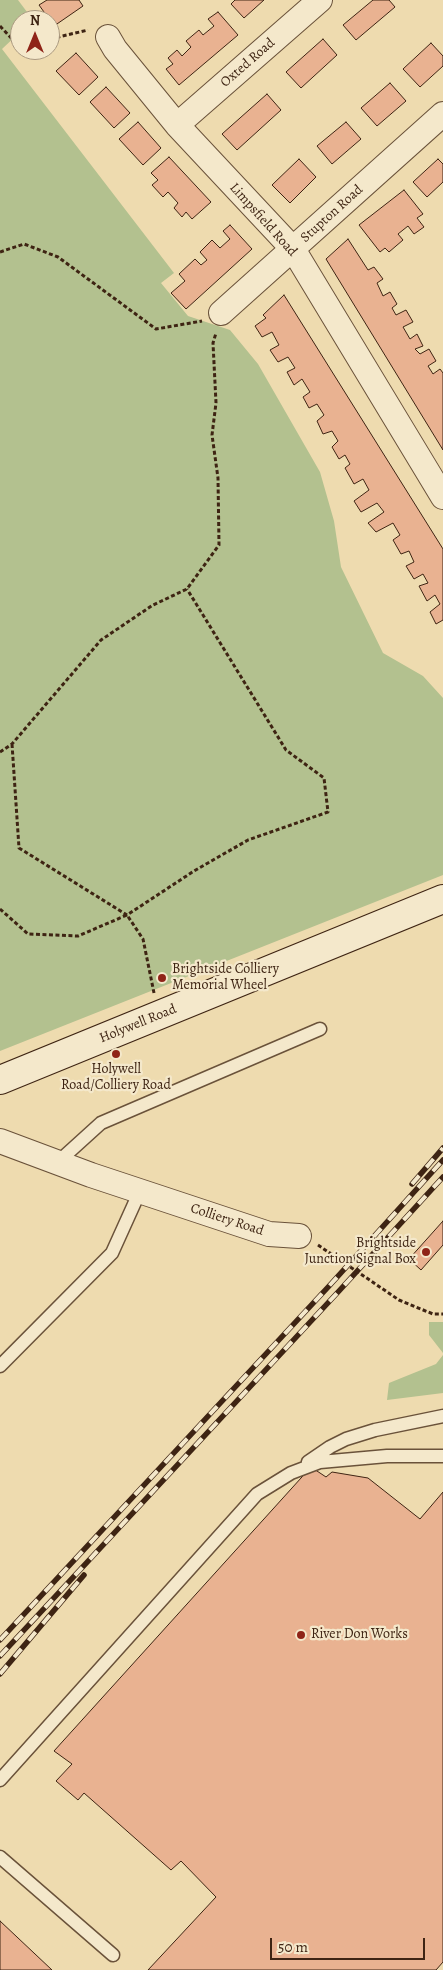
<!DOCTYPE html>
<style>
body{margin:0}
#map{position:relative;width:443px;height:1970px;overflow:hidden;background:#eedbaf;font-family:Alegreya,serif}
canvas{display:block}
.north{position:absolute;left:10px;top:10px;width:50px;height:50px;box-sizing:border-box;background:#f4e8cb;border:1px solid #ab9a81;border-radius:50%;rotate:0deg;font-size:14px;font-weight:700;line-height:20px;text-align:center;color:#3e2413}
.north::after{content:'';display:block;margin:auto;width:18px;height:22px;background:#8f2418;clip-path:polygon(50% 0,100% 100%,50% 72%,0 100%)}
.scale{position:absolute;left:270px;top:1938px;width:155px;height:22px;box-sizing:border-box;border:2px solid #3e2413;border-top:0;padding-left:6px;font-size:15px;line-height:18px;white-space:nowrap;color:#3e2413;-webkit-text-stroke:4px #f4e8cb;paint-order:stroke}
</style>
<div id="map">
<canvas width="443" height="1970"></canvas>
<div class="north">N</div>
<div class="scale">50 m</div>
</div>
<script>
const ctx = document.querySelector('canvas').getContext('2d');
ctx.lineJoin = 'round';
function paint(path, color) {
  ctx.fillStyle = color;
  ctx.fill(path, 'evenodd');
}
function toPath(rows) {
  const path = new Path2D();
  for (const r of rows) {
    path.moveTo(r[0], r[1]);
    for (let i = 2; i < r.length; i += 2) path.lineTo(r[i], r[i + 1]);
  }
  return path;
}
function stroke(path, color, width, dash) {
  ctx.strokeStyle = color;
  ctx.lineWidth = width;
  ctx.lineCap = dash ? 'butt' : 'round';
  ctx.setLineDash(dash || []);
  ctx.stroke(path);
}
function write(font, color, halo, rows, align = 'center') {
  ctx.font = font + ' Alegreya,serif';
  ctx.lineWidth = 4.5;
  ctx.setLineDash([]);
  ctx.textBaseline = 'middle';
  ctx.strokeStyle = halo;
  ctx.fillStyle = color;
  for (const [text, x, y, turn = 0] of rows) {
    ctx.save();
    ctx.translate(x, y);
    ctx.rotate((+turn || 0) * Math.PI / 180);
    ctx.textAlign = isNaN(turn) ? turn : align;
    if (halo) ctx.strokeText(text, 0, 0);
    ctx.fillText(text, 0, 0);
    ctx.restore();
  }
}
const green = toPath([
 [0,0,18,0,33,20,20,20,20,32,2,49,174,273,161,283,188,316,230,330,258,364,320,472,334,521,341,567,383,653,423,676,443,698,443,875,0,1051],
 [429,1322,443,1322,443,1353,429,1335],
 [443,1355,443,1393,387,1400,389,1383,436,1364]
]);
const building = toPath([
 [47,0,79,0,83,6,54,26,39,5,47,0],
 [235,0,264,0,244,18,231,4,235,0],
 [373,0,389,0,395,7,356,40,343,25,373,0],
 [218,12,238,35,179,85,166,69,173,64,168,58,177,50,182,56,191,47,186,41,199,30,203,35,214,26,208,19,218,12],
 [323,39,337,55,301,88,286,72,323,39],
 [431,43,443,56,443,66,420,87,403,69,431,43],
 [76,53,98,77,79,95,56,71,76,53],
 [390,83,406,101,377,126,361,108,390,83],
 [106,87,130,113,114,128,90,102,106,87],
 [267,94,281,110,237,150,222,134,267,94],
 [138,122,161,148,143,165,119,139,138,122],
 [346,122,361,139,332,164,317,146,346,122],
 [169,157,211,202,192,219,186,212,182,217,174,208,178,203,168,192,163,197,152,185,158,180,151,173,169,157],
 [299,159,316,177,290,203,272,185,299,159],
 [438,159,443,164,443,182,427,197,413,182,438,159],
 [404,190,423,214,417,218,424,227,414,234,408,226,398,234,403,240,389,252,385,248,380,252,359,225,404,190],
 [230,225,252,249,186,309,171,293,185,281,179,274,195,259,201,265,207,260,200,252,212,240,220,248,230,239,223,231,230,225],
 [348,239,368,270,374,267,383,279,377,283,383,296,390,292,397,304,392,308,396,315,406,310,413,322,403,327,410,339,417,334,423,346,415,349,420,354,429,349,436,361,428,366,433,374,440,369,443,373,443,450,326,259,348,239],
 [284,295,443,549,443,620,436,624,430,612,440,604,435,595,427,601,419,586,428,583,423,574,414,579,406,566,414,562,409,551,401,554,393,540,400,535,393,523,376,532,368,523,384,512,377,503,361,512,354,501,369,490,363,479,354,484,345,468,350,464,345,455,339,459,332,447,338,441,332,431,323,434,317,421,324,415,317,404,309,408,303,397,310,392,302,379,294,385,287,372,295,368,288,357,278,362,270,350,279,345,272,332,262,337,255,326,266,318,263,315,284,295],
 [443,1221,443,1245,421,1270,409,1259,443,1221],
 [311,1467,326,1477,332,1472,368,1478,420,1519,443,1492,443,1962,436,1970,148,1970,216,1897,181,1861,171,1870,84,1793,78,1800,56,1781,72,1764,54,1751,311,1467],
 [0,1921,52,1970,0,1970,0,1921]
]);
const path = toPath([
 [0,26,14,41,20,41],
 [50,39,88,30],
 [0,252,24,244,58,257,156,329,202,321],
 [12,744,19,848,127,915,194,871,248,840,328,812,324,778,286,750,187,589],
 [0,752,12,744,101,640,153,605,187,589,219,545,218,478,212,435,216,403,213,343,216,333],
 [0,909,28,934,78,936,127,915,143,939,154,993],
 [318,1245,399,1300,433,1314,443,1314]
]);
const service = toPath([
 [58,1162,101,1123,320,1029],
 [0,1366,112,1253,140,1191],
 [308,1462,330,1447,346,1439,375,1430,443,1416],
 [0,1780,257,1494,291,1473,320,1462,387,1456,443,1456],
 [0,1857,113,1955]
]);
const minor = toPath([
 [108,37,115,49,177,125,293,249,443,497],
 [177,125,320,0],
 [221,313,443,114],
 [0,1141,91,1175,269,1234,299,1236]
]);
const secondary = toPath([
 [0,1080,443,899]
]);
const rail = toPath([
 [412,1184,443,1148],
 [0,1640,330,1285,443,1160],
 [0,1656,339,1291,443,1177],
 [0,1674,84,1575]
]);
const markers = [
 [162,978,5,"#8f2418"],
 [116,1054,5,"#8f2418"],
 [426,1252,5,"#8f2418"],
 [301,1635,5,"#8f2418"]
];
const streetNames = [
 ["Oxted Road",248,63,-41],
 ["Stupton Road",332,214,-42],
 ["Limpsfield Road",263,220,48],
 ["Holywell Road",138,1024,-22],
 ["Colliery Road",227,1220,18]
];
const poiNames = [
 ["Brightside Colliery",172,970],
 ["Memorial Wheel",172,986],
 ["Holywell",116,1070,"center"],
 ["Road/Colliery Road",116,1086,"center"],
 ["Brightside",416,1244,"right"],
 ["Junction Signal Box",416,1260,"right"],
 ["River Don Works",311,1635]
];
paint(green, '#b3c18f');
paint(building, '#e9b291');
stroke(building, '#3e2413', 1);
stroke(service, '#6a523a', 15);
stroke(minor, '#6a523a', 26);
stroke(secondary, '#3e2413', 30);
stroke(path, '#3e2413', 3, [4, 2.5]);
stroke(service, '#f4e8cb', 12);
stroke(minor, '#f4e8cb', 24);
stroke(secondary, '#f4e8cb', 28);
stroke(rail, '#3e2413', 5.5);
stroke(rail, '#f4e8cb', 4, [11]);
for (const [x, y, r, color] of markers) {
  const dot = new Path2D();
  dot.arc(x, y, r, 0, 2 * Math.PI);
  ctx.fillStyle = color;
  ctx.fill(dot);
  stroke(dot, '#f4e8cb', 2);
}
write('14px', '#3e2413', '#f4e8cb', streetNames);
write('14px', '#3e2413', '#f4e8cb', poiNames, 'left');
</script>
